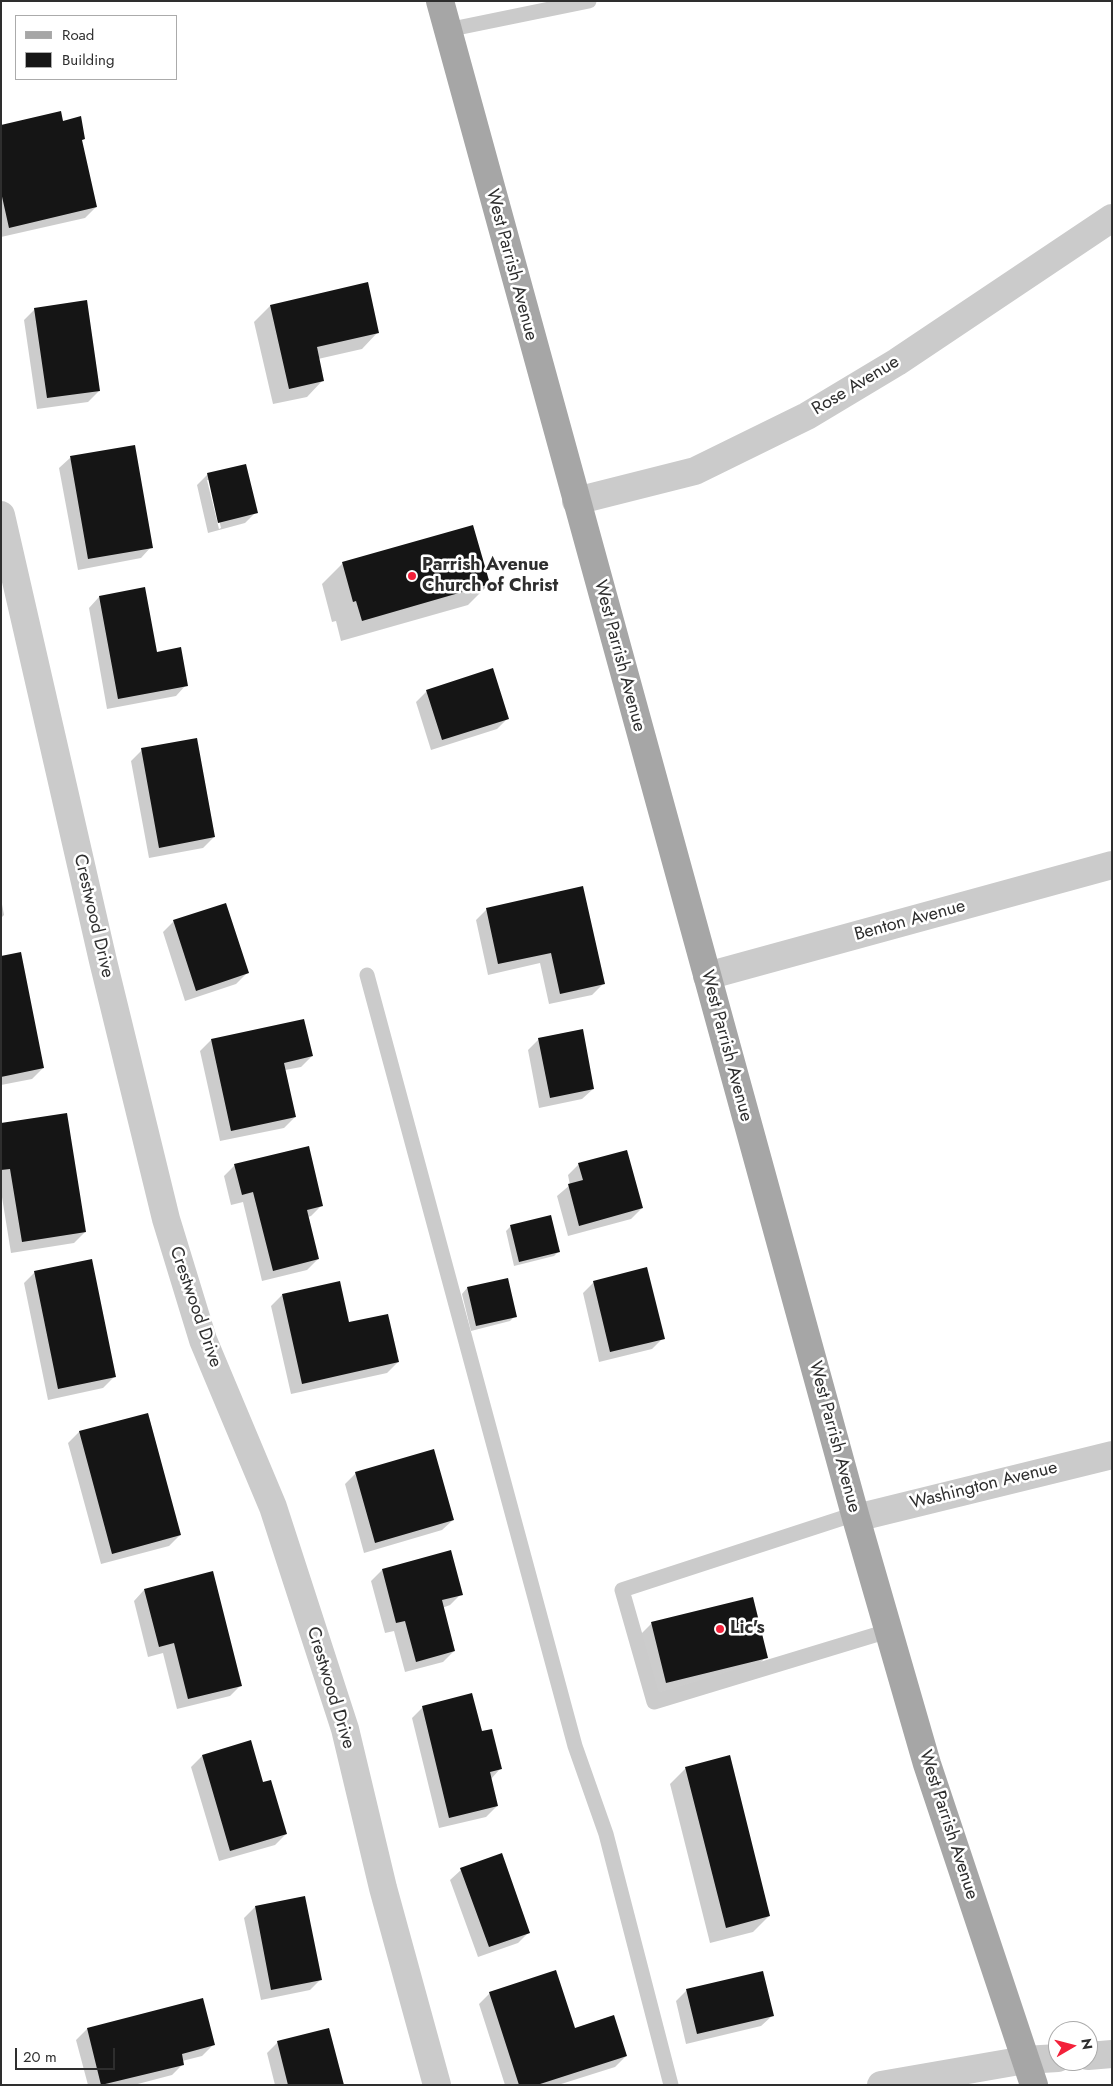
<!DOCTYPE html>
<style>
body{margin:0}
#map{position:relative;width:1113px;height:2086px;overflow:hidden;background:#fff;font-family:Jost,sans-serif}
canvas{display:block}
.frame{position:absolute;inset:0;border:2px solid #2e2e2e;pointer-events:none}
.legend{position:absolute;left:15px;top:15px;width:162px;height:65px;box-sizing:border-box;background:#fff;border:1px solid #ababab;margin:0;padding:6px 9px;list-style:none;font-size:15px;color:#2e2e2e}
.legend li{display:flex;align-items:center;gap:10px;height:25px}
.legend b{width:25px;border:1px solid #ababab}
.north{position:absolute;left:1048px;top:2021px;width:50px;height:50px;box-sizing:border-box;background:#fff;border:1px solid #ababab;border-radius:50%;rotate:82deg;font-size:14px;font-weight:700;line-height:20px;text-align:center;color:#2e2e2e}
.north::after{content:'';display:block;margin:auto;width:18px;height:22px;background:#f3213a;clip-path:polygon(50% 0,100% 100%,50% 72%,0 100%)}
.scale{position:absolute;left:15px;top:2048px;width:100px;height:22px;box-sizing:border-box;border:2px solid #2e2e2e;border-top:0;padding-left:6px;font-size:15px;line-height:18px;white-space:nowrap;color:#2e2e2e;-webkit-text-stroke:4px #fff;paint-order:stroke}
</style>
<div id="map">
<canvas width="1113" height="2086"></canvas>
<div class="frame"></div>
<ul class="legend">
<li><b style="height:6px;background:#a6a6a6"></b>Road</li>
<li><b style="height:14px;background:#151515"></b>Building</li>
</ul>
<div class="north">N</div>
<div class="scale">20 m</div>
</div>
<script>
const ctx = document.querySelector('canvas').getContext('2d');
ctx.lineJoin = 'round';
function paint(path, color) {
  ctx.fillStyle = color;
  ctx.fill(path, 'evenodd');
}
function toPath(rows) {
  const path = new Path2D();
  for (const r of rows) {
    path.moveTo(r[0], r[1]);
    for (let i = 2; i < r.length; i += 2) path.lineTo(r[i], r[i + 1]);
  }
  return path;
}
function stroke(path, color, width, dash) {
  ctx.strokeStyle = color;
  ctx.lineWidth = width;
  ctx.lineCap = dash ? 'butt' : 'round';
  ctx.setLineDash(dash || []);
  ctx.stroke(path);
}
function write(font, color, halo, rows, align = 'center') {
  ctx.font = font + ' Jost,sans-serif';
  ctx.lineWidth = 5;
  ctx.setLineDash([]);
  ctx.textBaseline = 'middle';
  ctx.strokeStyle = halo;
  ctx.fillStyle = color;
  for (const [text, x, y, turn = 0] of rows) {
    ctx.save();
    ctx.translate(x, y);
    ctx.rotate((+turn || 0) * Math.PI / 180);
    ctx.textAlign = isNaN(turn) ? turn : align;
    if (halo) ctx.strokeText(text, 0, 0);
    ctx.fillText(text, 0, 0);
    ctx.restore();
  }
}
const shadow = toPath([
 [62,122,84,138,81,141,96,207,85,218,1,237,1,126],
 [270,306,378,332,362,349,318,359,323,380,307,397,273,404,254,322],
 [35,309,99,391,88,402,37,409,24,320],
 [70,458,151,547,141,558,78,570,59,468],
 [208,474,256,512,245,523,208,533,197,485],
 [207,480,210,480,221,528,219,529],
 [343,563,489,584,468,605,341,641,336,621,332,622,322,584],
 [99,597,186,685,176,696,107,709,89,608],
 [427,691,508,718,497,729,431,750,416,702],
 [142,750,214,837,203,848,149,858,131,761],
 [1,899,4,915,1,918],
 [487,909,603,984,592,995,549,1004,540,963,488,975,476,920],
 [174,921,247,973,236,984,185,1001,163,932],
 [1,958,43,1068,32,1079,1,1085],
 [539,1039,593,1089,582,1099,539,1108,528,1050],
 [211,1040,312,1056,301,1067,285,1070,295,1117,284,1128,220,1141,200,1051],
 [1,1124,85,1232,74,1243,11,1253,1,1191],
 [579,1164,642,1208,631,1219,568,1236,557,1196,570,1185,568,1175],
 [235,1165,322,1205,311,1216,308,1217,318,1259,307,1270,262,1281,243,1202,231,1205,224,1176],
 [511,1226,559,1251,554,1256,514,1266,506,1231],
 [35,1272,114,1377,103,1388,48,1400,24,1283],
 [594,1282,663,1338,652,1349,599,1362,583,1293],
 [467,1288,515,1316,510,1321,471,1331,462,1294],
 [282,1295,348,1324,398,1362,387,1373,291,1394,271,1306],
 [148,1414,180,1535,169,1546,101,1564,68,1443,79,1432],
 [356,1473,453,1520,442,1530,364,1553,345,1484],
 [382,1570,461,1594,450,1605,442,1608,454,1651,443,1662,405,1672,394,1631,385,1633,371,1581],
 [144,1590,241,1685,230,1696,177,1709,163,1653,148,1657,134,1601],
 [652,1623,766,1657,750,1673,649,1698,635,1640],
 [423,1707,481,1733,500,1769,491,1779,497,1806,486,1817,439,1828,412,1718],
 [251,1742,262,1783,286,1834,275,1845,219,1861,191,1767,202,1756],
 [686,1768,769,1916,753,1932,710,1943,670,1784],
 [461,1870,529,1932,518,1943,478,1957,450,1880],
 [255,1907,320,1980,310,1990,261,2000,244,1918],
 [687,1990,772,2016,761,2026,686,2044,676,2001],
 [490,1993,574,2030,626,2056,615,2067,558,2085,505,2085,479,2004],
 [87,2029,213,2045,202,2056,182,2061,183,2064,172,2075,134,2085,88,2085,76,2040],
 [278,2042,342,2085,275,2085,267,2053]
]);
const building = toPath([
 [61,111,63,121,81,116,85,139,82,140,97,207,9,228,1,192,1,125],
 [368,282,379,333,317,347,324,381,289,389,270,305],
 [87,300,100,391,47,398,34,308],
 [135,445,153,548,88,559,70,456],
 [246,464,258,513,218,523,207,473],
 [473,525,490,584,362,621,356,601,353,602,342,562],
 [145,587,157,652,181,647,188,686,118,699,99,596],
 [493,668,509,719,442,740,426,690],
 [197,738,215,837,159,848,141,748],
 [583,886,605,984,560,994,551,953,498,964,486,908],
 [226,903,249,973,196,991,173,920],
 [21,952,44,1068,1,1077,1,956],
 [304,1019,313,1056,284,1063,296,1117,231,1131,211,1039],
 [583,1029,594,1089,550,1098,538,1038],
 [67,1113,86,1232,22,1242,10,1169,1,1170,1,1123],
 [309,1146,323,1206,307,1210,319,1259,273,1271,253,1192,242,1195,234,1164],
 [627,1150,643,1208,579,1226,568,1184,583,1180,578,1163],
 [551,1215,560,1252,519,1262,510,1225],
 [92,1259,116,1377,58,1389,34,1271],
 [647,1267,665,1339,610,1352,593,1281],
 [508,1278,517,1317,476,1326,467,1287],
 [340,1281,349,1322,388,1314,399,1362,302,1384,282,1294],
 [148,1413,181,1535,112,1554,79,1431],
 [434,1449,454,1520,375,1543,355,1472],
 [451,1550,463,1595,442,1600,455,1651,416,1662,405,1621,396,1623,382,1569],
 [213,1571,242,1686,188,1699,174,1643,159,1647,144,1589],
 [753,1597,768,1658,666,1683,651,1622],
 [472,1693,482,1731,492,1729,502,1769,490,1772,498,1806,449,1818,422,1706],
 [251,1740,263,1782,271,1780,287,1834,230,1851,202,1755],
 [730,1755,770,1916,726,1928,685,1767],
 [502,1853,530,1933,489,1947,460,1868],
 [305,1896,322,1980,271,1990,255,1906],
 [556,1970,575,2028,614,2015,627,2056,537,2085,519,2085,489,1992],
 [763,1971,774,2016,697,2034,686,1989],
 [203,1998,215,2045,182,2054,184,2065,101,2085,87,2028],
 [329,2028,344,2085,288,2085,277,2041]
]);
const service = toPath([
 [447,30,589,1],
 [367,975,575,1746,606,1834,671,2085],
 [855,1514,622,1590,654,1702,888,1631]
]);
const minor = toPath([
 [576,501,695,471,807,416,897,362,1112,218],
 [1,515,103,961,166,1219,203,1340,273,1507,345,1729,383,1888,437,2085],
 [707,976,1112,865],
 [856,1518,1112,1455],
 [1088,2056,1112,2054],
 [881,2085,1025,2060,1058,2058]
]);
const primary = toPath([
 [440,1,856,1518,927,1764,1034,2085]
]);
const markers = [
 [412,576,5,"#f3213a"],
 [720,1629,5,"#f3213a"]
];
const streetNames = [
 ["West Parrish Avenue",511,265,75],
 ["Rose Avenue",856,386,-31],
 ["West Parrish Avenue",619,656,75],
 ["Crestwood Drive",93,916,77],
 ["Benton Avenue",910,921,-15],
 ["West Parrish Avenue",726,1046,75],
 ["Crestwood Drive",195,1307,71],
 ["West Parrish Avenue",834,1437,75],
 ["Washington Avenue",984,1486,-14],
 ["Crestwood Drive",330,1688,73],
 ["West Parrish Avenue",948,1825,72]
];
const poiNames = [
 ["Parrish Avenue",422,566],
 ["Church of Christ",422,587],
 ["Lic's",730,1629]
];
paint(shadow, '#0003');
paint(building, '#151515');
stroke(service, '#cbcbcb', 15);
stroke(minor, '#cbcbcb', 28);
stroke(primary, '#a6a6a6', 28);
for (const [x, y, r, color] of markers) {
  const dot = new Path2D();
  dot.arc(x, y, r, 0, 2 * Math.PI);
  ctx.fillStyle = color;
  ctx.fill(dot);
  stroke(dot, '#fff', 2);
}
write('18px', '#2e2e2e', '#fff', streetNames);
write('bold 18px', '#2e2e2e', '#fff', poiNames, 'left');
</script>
